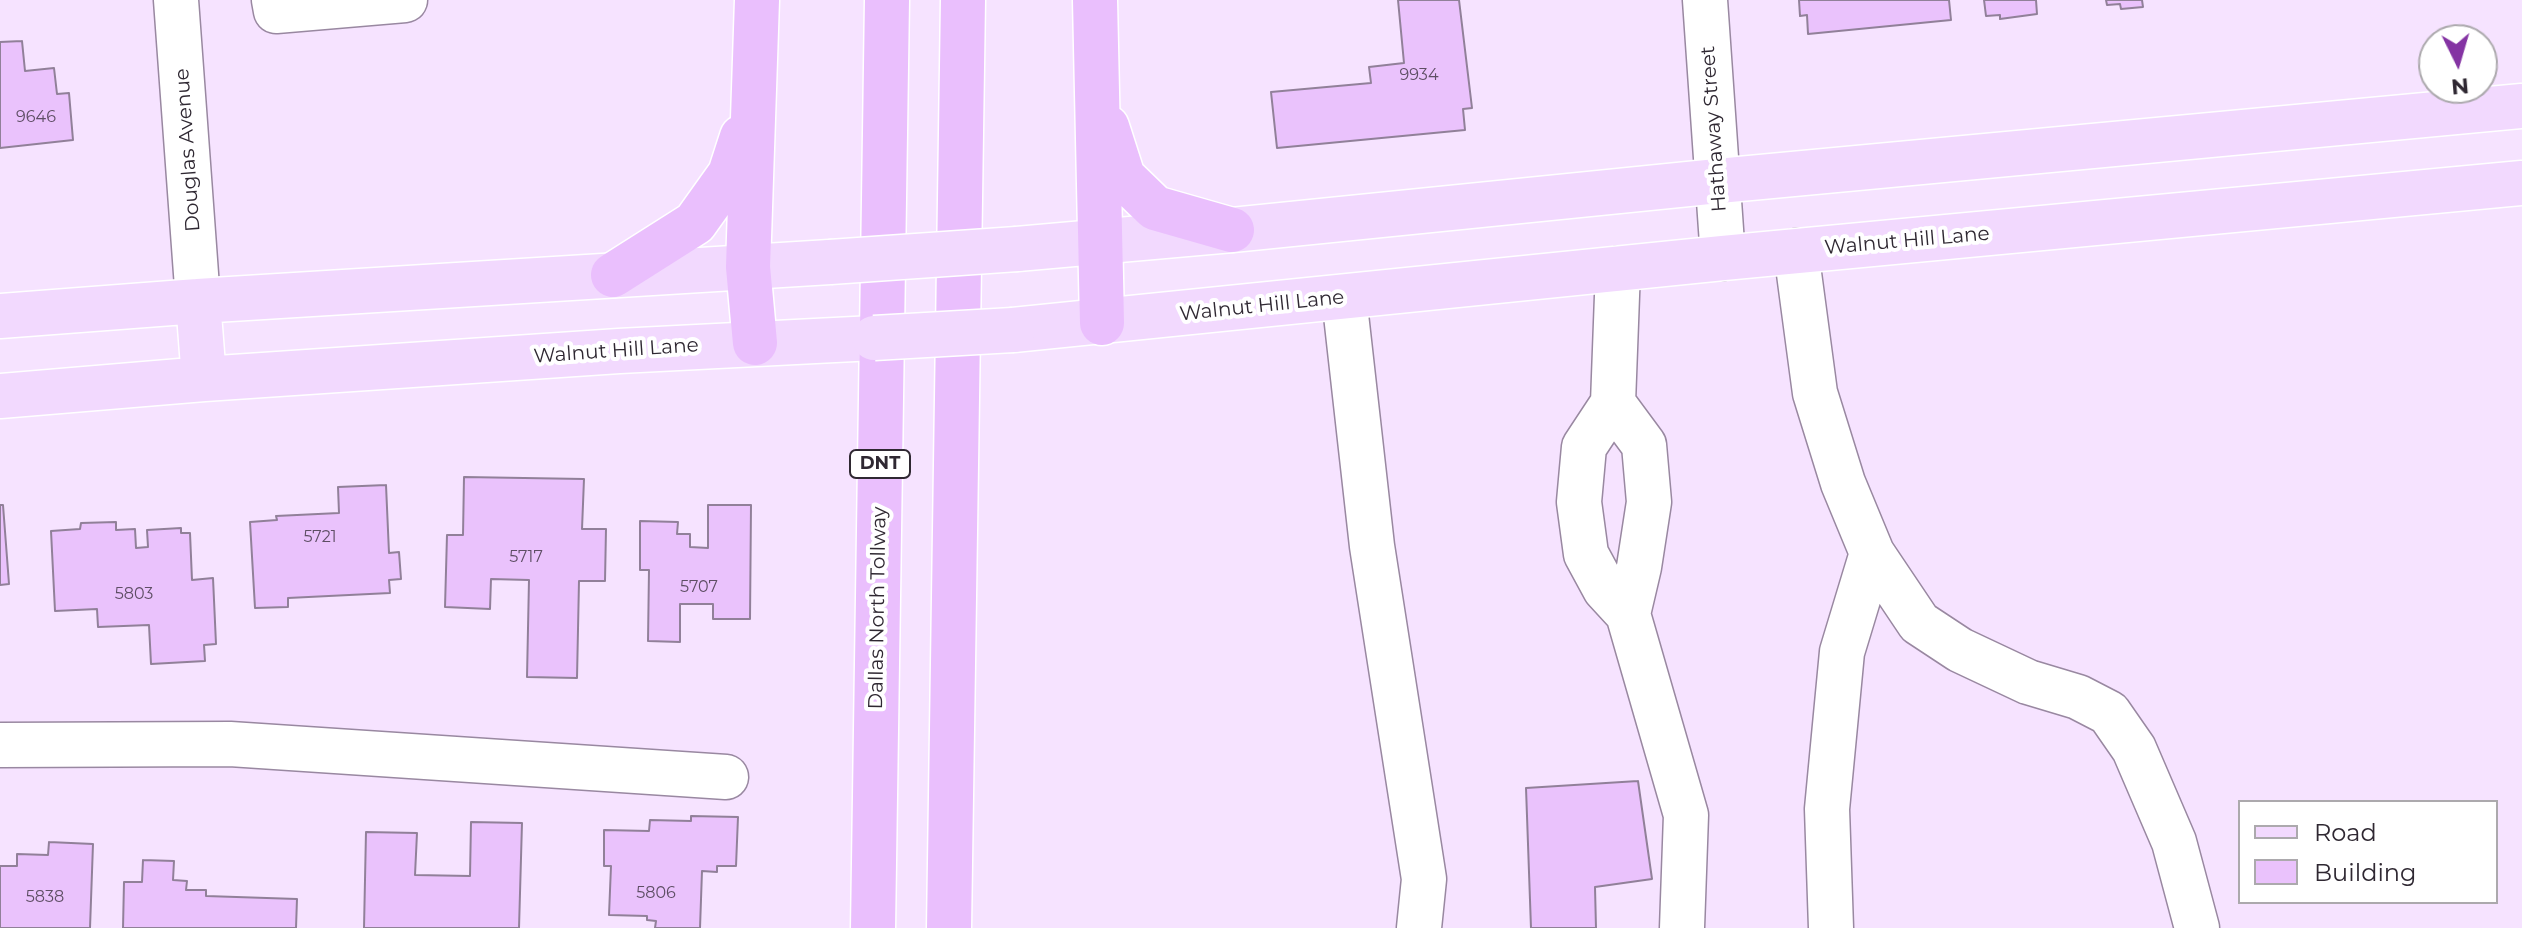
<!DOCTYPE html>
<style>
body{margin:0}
#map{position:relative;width:2522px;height:928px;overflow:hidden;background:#f6e3ff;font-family:Montserrat,sans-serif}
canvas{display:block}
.legend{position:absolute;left:2238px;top:800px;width:260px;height:104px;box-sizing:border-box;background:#fff;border:2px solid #aca9ad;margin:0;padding:10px 14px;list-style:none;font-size:24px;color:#2f2832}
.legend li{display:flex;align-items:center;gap:16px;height:40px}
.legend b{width:40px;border:2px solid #aca9ad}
.north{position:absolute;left:2418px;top:24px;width:80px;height:80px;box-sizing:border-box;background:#fff;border:2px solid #aca9ad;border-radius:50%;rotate:175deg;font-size:22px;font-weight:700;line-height:32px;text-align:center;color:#2f2832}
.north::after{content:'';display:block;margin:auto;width:28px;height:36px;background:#8433a3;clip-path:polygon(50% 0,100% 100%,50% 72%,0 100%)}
</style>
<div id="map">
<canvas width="2522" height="928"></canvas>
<ul class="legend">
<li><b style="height:10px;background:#f2d9fe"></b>Road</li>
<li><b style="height:22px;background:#eac2fc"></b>Building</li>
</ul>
<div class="north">N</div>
</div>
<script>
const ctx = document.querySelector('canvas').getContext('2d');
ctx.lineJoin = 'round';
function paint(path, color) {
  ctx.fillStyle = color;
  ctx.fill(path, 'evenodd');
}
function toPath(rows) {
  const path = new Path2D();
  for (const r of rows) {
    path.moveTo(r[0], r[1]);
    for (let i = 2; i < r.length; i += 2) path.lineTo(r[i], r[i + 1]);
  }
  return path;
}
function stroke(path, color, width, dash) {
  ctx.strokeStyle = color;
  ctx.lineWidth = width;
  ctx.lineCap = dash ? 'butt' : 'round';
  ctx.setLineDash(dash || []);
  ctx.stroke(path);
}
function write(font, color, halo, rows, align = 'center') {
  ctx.font = font + ' Montserrat,sans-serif';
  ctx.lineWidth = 8;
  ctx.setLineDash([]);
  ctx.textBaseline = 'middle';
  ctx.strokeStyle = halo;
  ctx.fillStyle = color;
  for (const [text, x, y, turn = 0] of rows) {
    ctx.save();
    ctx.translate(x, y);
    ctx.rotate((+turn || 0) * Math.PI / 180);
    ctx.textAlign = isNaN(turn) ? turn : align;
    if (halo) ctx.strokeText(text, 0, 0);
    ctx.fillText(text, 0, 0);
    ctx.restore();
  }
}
const building = toPath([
 [1398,0,1459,0,1472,108,1463,109,1465,130,1277,148,1271,92,1371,83,1369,67,1404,63,1398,0],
 [1799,0,1949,0,1951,20,1808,34,1807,15,1800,16,1799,0],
 [1984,0,2036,0,2037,14,2000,19,2000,15,1986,16,1984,0],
 [2106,0,2142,0,2143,7,2121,9,2120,4,2107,5,2106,0],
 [22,41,25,71,54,68,57,94,69,93,73,140,0,148,0,42,22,41],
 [464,477,584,479,582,529,606,529,605,581,579,581,577,678,527,677,529,580,491,579,490,609,445,607,447,535,463,535,464,477],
 [386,485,389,553,399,552,401,579,389,580,390,593,288,598,288,607,255,608,250,522,277,520,276,516,339,513,338,487,386,485],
 [0,505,3,505,9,584,0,585,0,505],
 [708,505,751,505,750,619,713,619,713,604,680,604,680,642,648,641,649,570,640,570,640,521,678,522,677,534,690,534,690,547,708,548,708,505],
 [116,522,116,530,135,529,136,548,148,547,147,530,181,528,181,533,190,533,192,580,213,578,216,644,204,645,205,661,151,664,149,625,98,627,97,609,55,611,51,531,80,529,81,523,116,522],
 [1638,781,1652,879,1595,887,1596,928,1531,928,1526,788,1638,781],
 [691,816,738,817,736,866,717,866,717,872,702,871,700,928,655,928,656,921,647,920,647,916,609,915,611,866,604,866,604,830,649,831,650,820,691,821,691,816],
 [471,822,522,823,519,928,364,928,366,832,417,833,415,875,470,876,471,822],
 [49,842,93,844,90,928,0,928,0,866,17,866,17,854,48,855,49,842],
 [143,860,174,861,173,880,187,881,186,890,206,890,206,896,297,899,296,928,123,928,124,882,142,882,143,860]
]);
const minor = toPath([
 [176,0,198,301],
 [274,0,276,11,405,0],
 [1705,0,1723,258],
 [1796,251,1815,393,1843,483,1872,553,1919,623,1960,650,2028,682,2078,697,2109,713,2134,749,2174,842,2197,928],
 [1618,269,1613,403,1584,447,1579,502,1586,554,1605,589,1628,614,1686,815,1682,928],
 [1344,297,1372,546,1424,879,1419,928],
 [1613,403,1644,445,1649,502,1639,567,1628,614],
 [0,745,230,744,726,777],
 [1831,928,1827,809,1842,652,1872,553]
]);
const major = toPath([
 [1017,249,1232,230,1718,181,2522,106],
 [198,301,204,379],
 [0,316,198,301,830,262],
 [1013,330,1723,258,2522,183],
 [0,396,204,379,619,351,874,338]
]);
const highway = toPath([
 [1095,0,1102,323],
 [1107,127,1123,177,1155,208,1232,230],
 [613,275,695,223,730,174,742,137],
 [755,343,748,267,757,0],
 [873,928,887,0],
 [949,928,963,0]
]);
const majorBridge = toPath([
 [830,262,1017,249],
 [874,338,1013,330]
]);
const numberNames = [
 ["9934",1419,75],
 ["9646",36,117],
 ["5721",320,537],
 ["5717",526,557],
 ["5707",699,587],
 ["5803",134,594],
 ["5806",656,893],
 ["5838",45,897]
];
const shields = [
 [880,464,60]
];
const shieldNames = [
 ["DNT",880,464]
];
const streetNames = [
 ["Hathaway Street",1714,129,-94],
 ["Douglas Avenue",188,150,-94],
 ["Walnut Hill Lane",1907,241,-5],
 ["Walnut Hill Lane",1262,306,-6],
 ["Walnut Hill Lane",616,351,-4],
 ["Dallas North Tollway",878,608,-89]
];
paint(building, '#eac2fc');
stroke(building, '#918099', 2);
stroke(minor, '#9988a1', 47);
stroke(major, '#fff', 47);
stroke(highway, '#fff', 47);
stroke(minor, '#fff', 44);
stroke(major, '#f2d9fe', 44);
stroke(highway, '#eabffd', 44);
stroke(majorBridge, '#fff', 47, []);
stroke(majorBridge, '#f2d9fe', 44);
write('16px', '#5e4e64', null, numberNames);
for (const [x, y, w] of shields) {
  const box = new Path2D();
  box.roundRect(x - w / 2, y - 14, w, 28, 6);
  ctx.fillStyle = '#fff';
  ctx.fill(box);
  stroke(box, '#2f2832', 2);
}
write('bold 18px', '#2f2832', null, shieldNames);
write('20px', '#2f2832', '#fff', streetNames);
</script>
